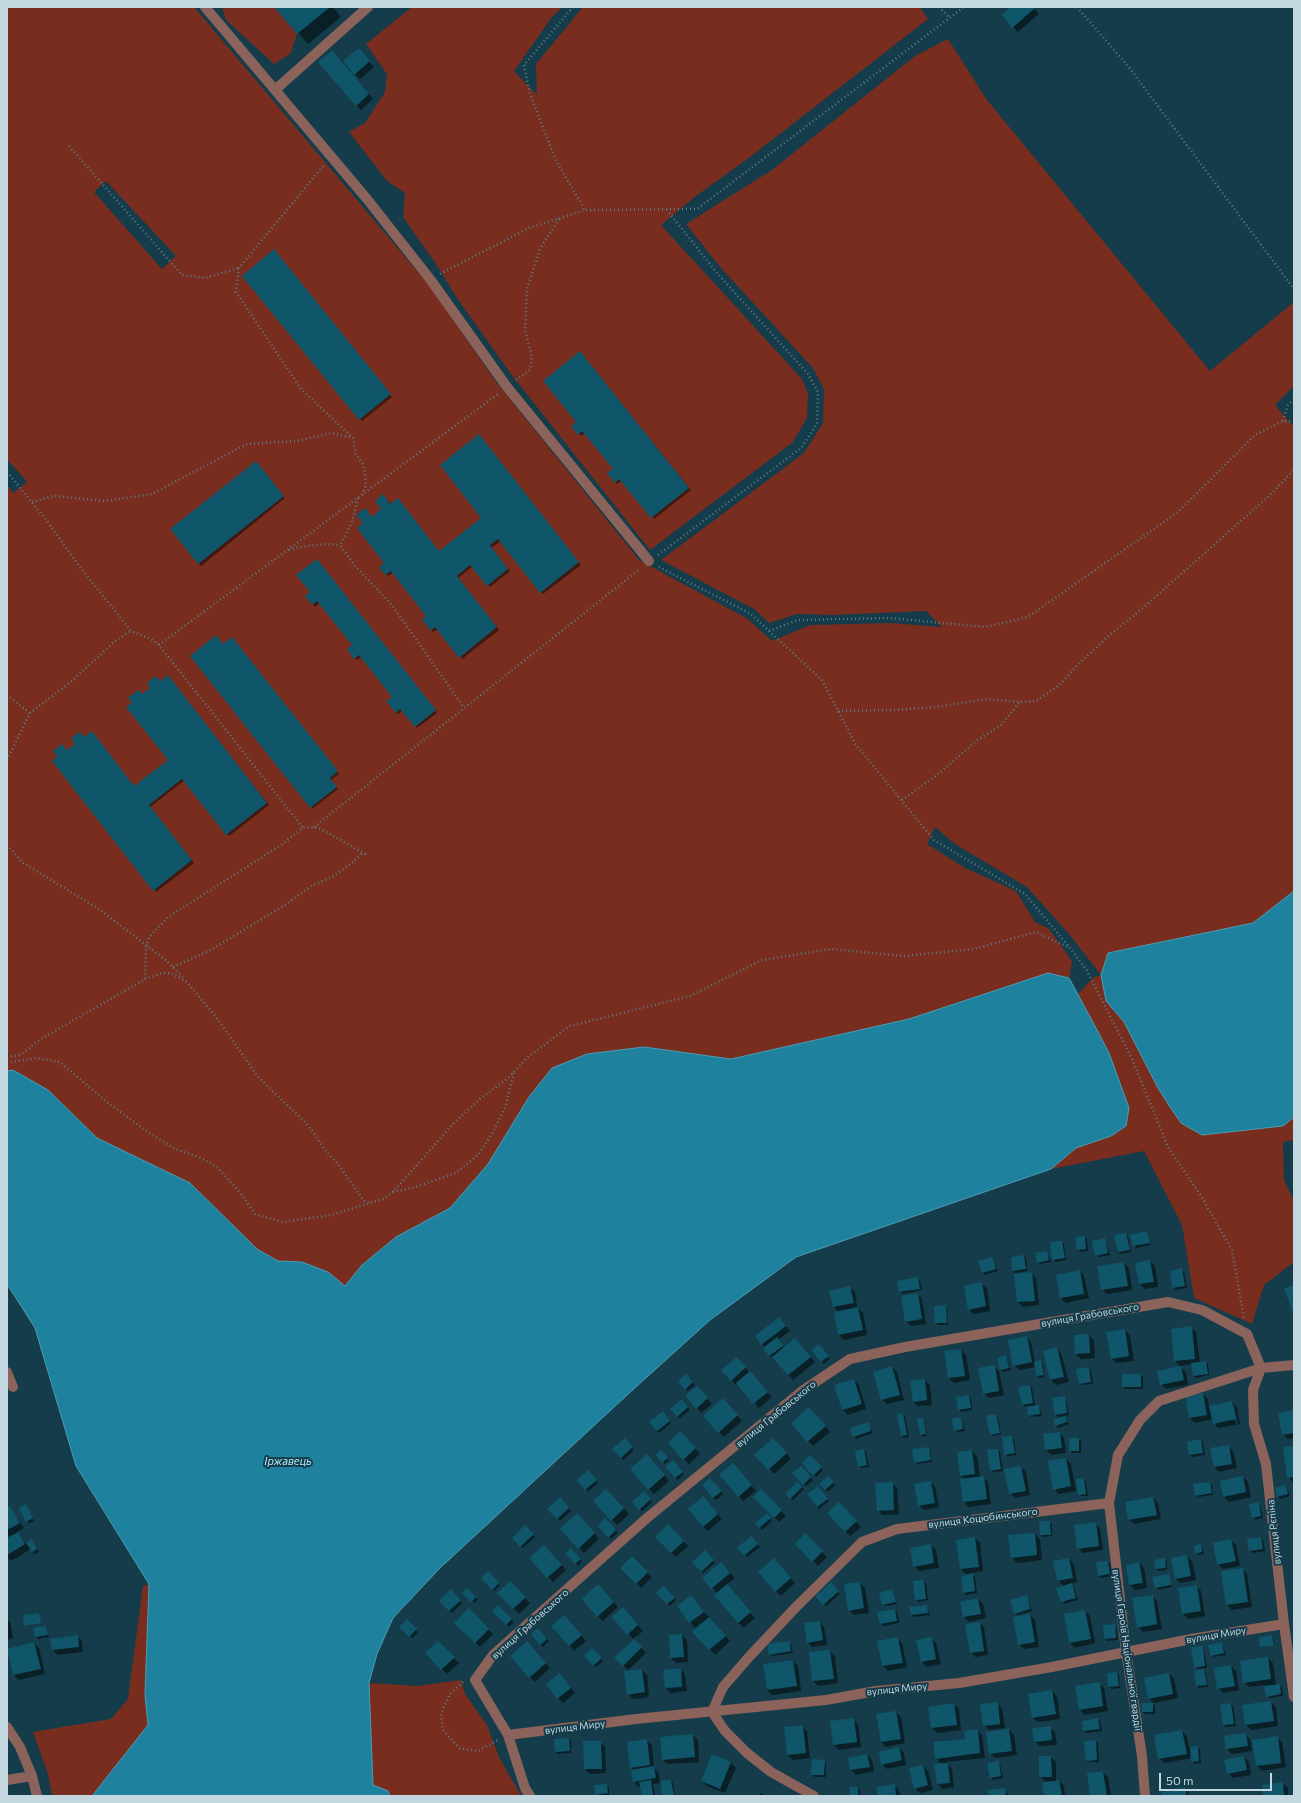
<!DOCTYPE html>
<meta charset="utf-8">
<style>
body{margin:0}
#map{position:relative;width:1301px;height:1803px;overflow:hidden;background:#143c4a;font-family:Commissioner,sans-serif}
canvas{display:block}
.frame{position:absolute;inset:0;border:8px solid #c2d7df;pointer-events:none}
.scale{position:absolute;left:1159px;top:1773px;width:113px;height:18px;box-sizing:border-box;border:2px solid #c2d7df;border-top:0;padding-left:5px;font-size:12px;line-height:14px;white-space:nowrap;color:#c2d7df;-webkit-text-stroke:3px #143c4a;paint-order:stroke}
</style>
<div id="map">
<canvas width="1301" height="1803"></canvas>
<div class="frame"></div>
<div class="scale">50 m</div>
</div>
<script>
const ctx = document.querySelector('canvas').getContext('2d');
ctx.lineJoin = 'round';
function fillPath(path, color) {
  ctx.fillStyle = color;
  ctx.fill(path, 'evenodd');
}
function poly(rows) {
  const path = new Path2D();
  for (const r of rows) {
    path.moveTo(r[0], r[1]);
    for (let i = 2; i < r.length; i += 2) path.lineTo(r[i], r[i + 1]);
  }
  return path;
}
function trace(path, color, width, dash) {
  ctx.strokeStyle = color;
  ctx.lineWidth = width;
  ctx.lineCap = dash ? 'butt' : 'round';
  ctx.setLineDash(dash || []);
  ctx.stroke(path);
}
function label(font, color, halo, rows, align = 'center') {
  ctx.font = font + ' Commissioner,sans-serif';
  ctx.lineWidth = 4;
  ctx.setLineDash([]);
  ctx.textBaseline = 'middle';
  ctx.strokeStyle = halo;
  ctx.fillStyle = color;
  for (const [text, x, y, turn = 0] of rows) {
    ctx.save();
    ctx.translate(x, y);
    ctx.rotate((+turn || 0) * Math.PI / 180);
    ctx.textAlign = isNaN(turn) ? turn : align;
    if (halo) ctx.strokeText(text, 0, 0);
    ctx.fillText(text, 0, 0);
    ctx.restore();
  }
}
const green = poly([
 [7,7,194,7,428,284,496,382,639,560,748,619,772,641,810,625,891,623,942,627,926,611,831,615,797,614,769,623,754,609,661,560,804,453,823,423,824,389,813,368,721,268,686,224,772,170,915,56,948,39,987,100,1210,371,1294,302,1294,386,1275,405,1294,427,1294,891,1253,923,1108,953,1106,1001,1124,1022,1158,1088,1283,1126,1294,1117,1294,1140,1283,1142,1284,1180,1294,1201,1294,1262,1264,1285,1252,1324,1194,1298,1182,1225,1144,1151,1051,1169,1076,1148,1111,1136,1129,1108,1109,1053,1077,995,1094,977,1101,975,1070,935,1027,887,955,844,935,827,927,844,965,868,1016,891,1035,922,1049,929,1072,961,1069,978,1048,973,909,1019,731,1059,644,1047,552,1068,529,1097,488,1164,450,1208,396,1237,362,1265,345,1287,328,1272,302,1262,278,1261,257,1249,190,1183,97,1138,48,1090,14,1070,7,1071,7,485,13,493,27,482,7,459],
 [106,181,176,256,162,269,94,192],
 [222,7,274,7,297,34,291,53,274,64,226,20],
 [412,7,562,7,552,17,514,71,537,95,536,64,583,7,920,7,928,19,750,157,696,196,661,225,802,379,808,393,807,418,793,442,650,550,511,374,459,301,436,264,403,217,405,193,387,181,349,132,365,123,385,92,387,74,366,44],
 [149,1584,145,1695,148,1725,92,1796,52,1796,48,1774,33,1732,111,1719,128,1699,143,1586],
 [461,1680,465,1694,487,1725,499,1757,521,1796,390,1796,388,1791,373,1786,369,1683,417,1686]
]);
const water = poly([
 [1294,891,1294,1117,1283,1126,1202,1135,1181,1123,1170,1107,1158,1088,1124,1022,1106,1001,1101,975,1108,953,1253,923,1294,891],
 [1048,973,1069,978,1096,1028,1109,1053,1129,1108,1126,1126,1111,1136,1076,1148,1051,1169,796,1257,710,1320,626,1396,440,1568,393,1618,377,1654,369,1683,373,1785,388,1791,390,1796,92,1796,148,1725,145,1695,149,1584,76,1466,35,1328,7,1284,7,1071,13,1070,48,1090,97,1138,190,1183,257,1249,278,1261,302,1262,328,1272,345,1286,362,1265,396,1237,450,1208,488,1164,529,1097,552,1068,587,1054,644,1047,731,1059,909,1019,1048,973]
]);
const shadow = poly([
 [276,7,333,7,341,17,308,44],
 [1013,7,1033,7,1039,14,1018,32,1003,16],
 [363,54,374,67,360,79,355,74],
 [337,56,373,99,361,110,356,105],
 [276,253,392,397,362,421,360,419],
 [582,354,691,490,654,519,622,480,617,484,615,482,614,469,585,433,581,436,579,434,577,422],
 [481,437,581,565,543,594,501,541,491,548,510,571,490,587,473,566,458,578,499,630,462,659,438,629,433,632,431,630,428,616,393,573,388,576,380,567,385,563,372,518,383,510,385,498,440,552,483,518],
 [258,464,285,498,201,566,171,529],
 [319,562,437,713,417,728,403,710,398,714,396,712,394,697,362,657,357,660,355,658,353,645,320,603,315,607,306,596,312,592],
 [234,640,339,774,331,780,338,789,312,809],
 [170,679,269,805,229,836,185,780,150,807,194,863,156,892,67,751,135,787,169,760,142,696,160,682],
 [1147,1232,1151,1245,1136,1248,1131,1235],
 [1126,1234,1128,1236,1131,1252,1121,1254,1118,1252],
 [1085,1237,1087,1239,1088,1251,1080,1252,1078,1250],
 [1105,1239,1110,1255,1099,1257,1096,1255],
 [1062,1242,1064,1244,1066,1260,1056,1262,1053,1259],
 [1047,1252,1051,1262,1040,1264,1038,1262],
 [1024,1256,1026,1258,1027,1271,1015,1273,1013,1271],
 [993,1258,998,1271,985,1275,983,1273],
 [1150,1261,1155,1266,1158,1287,1145,1289,1140,1284,1137,1264],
 [1124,1263,1129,1268,1132,1290,1107,1294,1102,1289],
 [1182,1270,1184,1272,1187,1288,1176,1290,1173,1287],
 [1080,1271,1084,1276,1089,1298,1066,1303,1061,1298,1057,1276],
 [1031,1273,1036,1278,1039,1305,1023,1307,1018,1302,1015,1275],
 [918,1279,920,1281,922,1290,902,1294,900,1291],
 [982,1284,987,1288,990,1311,974,1314,969,1309],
 [850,1288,855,1292,857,1307,863,1313,867,1335,844,1340,839,1335,839,1312,834,1307],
 [918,1294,922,1299,926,1324,911,1326,906,1321],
 [945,1306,947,1308,948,1325,938,1325,936,1323,935,1307],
 [779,1318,790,1331,778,1340,784,1348,800,1344,815,1362,793,1380,773,1356,771,1357,769,1355,762,1344],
 [1191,1327,1196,1332,1200,1363,1205,1362,1208,1364,1209,1375,1196,1378,1194,1375,1192,1364,1180,1366,1175,1361],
 [1125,1330,1130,1335,1134,1361,1117,1363,1112,1359],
 [1089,1335,1094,1340,1095,1358,1081,1359,1076,1354,1075,1336],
 [1026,1337,1031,1342,1035,1363,1041,1361,1043,1364,1045,1377,1039,1378,1037,1376,1036,1367,1019,1370,1014,1365],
 [821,1348,830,1359,824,1364,813,1350],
 [1057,1348,1061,1353,1069,1382,1056,1385,1051,1380],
 [961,1350,966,1355,970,1380,954,1383,949,1378,945,1352],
 [1006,1356,1011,1370,1003,1372,1001,1370],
 [741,1363,772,1397,759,1408,738,1383,736,1385,731,1380],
 [994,1366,999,1371,1004,1395,989,1398,984,1393],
 [892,1367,897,1372,904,1400,887,1404,882,1399],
 [1088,1368,1091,1370,1093,1384,1082,1385,1080,1383],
 [1181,1368,1186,1372,1188,1385,1166,1389,1161,1384],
 [1141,1375,1143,1377,1143,1389,1125,1389,1123,1387],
 [688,1377,695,1385,687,1391,685,1389],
 [854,1380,859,1385,866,1409,848,1415,843,1410,836,1386],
 [925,1380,930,1385,932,1405,918,1406,913,1402],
 [1030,1386,1032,1388,1035,1405,1025,1407,1023,1404],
 [702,1392,712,1404,701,1413,697,1408],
 [1203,1394,1208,1399,1209,1407,1232,1402,1237,1407,1240,1424,1218,1428,1214,1423,1213,1419,1195,1423,1190,1418,1186,1397],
 [1232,1406,1234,1406,1238,1424,1236,1424],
 [969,1396,971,1399,972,1410,961,1412,959,1409],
 [1064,1397,1066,1400,1069,1415,1058,1417,1056,1415],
 [684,1403,690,1410,680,1418,677,1416],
 [728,1404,742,1421,724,1437,719,1432],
 [1039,1407,1042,1416,1031,1417,1029,1415],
 [1294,1411,1294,1438,1288,1439,1283,1434],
 [814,1413,830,1432,813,1446,792,1423],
 [665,1414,671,1423,659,1433,657,1431],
 [903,1414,905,1416,909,1437,904,1438,902,1436,898,1415],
 [996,1415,998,1418,1001,1434,993,1436,991,1434],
 [1065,1417,1069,1424,1058,1428,1056,1426],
 [961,1418,965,1431,957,1432,955,1430],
 [922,1419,924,1421,927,1436,923,1437,921,1435],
 [868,1423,873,1433,856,1439,854,1436],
 [1059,1433,1064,1438,1066,1453,1051,1455,1046,1450,1044,1435],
 [685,1437,700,1454,689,1464,684,1459],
 [1012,1437,1014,1439,1016,1455,1007,1456,1005,1454],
 [625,1439,634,1450,623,1460,614,1449],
 [1078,1439,1081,1441,1081,1453,1072,1453,1070,1450],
 [1201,1440,1203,1442,1205,1455,1192,1457,1190,1455],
 [778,1444,791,1459,774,1474,756,1455],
 [1228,1446,1233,1451,1237,1468,1219,1472,1214,1467],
 [1294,1447,1294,1482,1293,1482,1288,1477],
 [928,1448,930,1450,932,1462,917,1464,915,1462],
 [864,1450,866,1452,869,1467,861,1468,859,1466],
 [998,1450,1000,1452,1003,1471,993,1472,991,1470],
 [972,1451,977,1456,980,1477,983,1477,988,1482,991,1504,968,1507,964,1502,965,1479,961,1476],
 [661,1452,669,1460,665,1464,657,1455],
 [810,1457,823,1470,816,1477,803,1463],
 [1066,1459,1071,1464,1076,1491,1059,1494,1054,1489],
 [652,1460,669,1481,654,1494,631,1469],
 [673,1462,684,1474,678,1480,667,1468],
 [801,1467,813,1480,806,1486,794,1473],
 [1021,1467,1026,1472,1030,1495,1015,1498,1010,1493],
 [738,1469,756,1491,743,1501,739,1496],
 [590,1473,598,1483,588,1492,586,1489],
 [828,1477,835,1485,828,1492,821,1484],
 [1243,1477,1248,1482,1251,1497,1229,1502,1224,1497,1221,1482],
 [710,1479,723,1494,716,1500,703,1485],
 [1084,1479,1086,1481,1088,1496,1081,1496,1079,1494],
 [931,1482,935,1487,939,1507,924,1510,919,1505],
 [797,1483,804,1489,793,1500,786,1494],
 [892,1483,897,1488,899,1514,882,1515,878,1510],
 [1209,1483,1212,1485,1213,1495,1198,1497,1196,1495],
 [1286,1486,1290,1496,1280,1499,1278,1497],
 [820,1489,829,1501,819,1509,817,1507],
 [761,1490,786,1516,779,1522,754,1497],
 [644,1493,652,1502,642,1511,634,1502],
 [611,1495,629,1514,617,1525,594,1501],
 [1153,1498,1158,1503,1161,1519,1134,1524,1129,1519],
 [560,1499,571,1511,560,1521,549,1509],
 [708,1503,722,1519,708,1531,703,1527],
 [1258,1503,1260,1505,1263,1518,1255,1520,1253,1517],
 [26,1505,34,1521,29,1523,27,1521],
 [10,1507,24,1528,17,1532,26,1544,32,1541,39,1552,34,1554,31,1549,11,1561,7,1557,7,1540,15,1535,14,1534,7,1537,7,1509],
 [844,1508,861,1527,850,1536,828,1513],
 [767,1514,772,1521,762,1530,756,1523],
 [581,1519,599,1539,584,1553,579,1548],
 [605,1520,618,1533,611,1539,599,1526],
 [1049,1522,1052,1524,1052,1536,1043,1537,1041,1535],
 [1095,1523,1100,1528,1103,1550,1083,1553,1078,1548],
 [668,1526,688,1546,676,1557,656,1537],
 [525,1527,535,1537,523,1548,513,1538],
 [1035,1534,1040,1539,1042,1560,1017,1563,1012,1558],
 [805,1535,827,1557,818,1566,796,1544],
 [751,1537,760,1547,747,1557,739,1548],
 [975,1538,980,1543,983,1571,966,1574,961,1569],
 [1261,1538,1263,1540,1265,1551,1252,1553,1250,1550],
 [1231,1540,1236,1545,1240,1566,1223,1569,1218,1564],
 [931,1545,936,1550,939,1568,919,1571,914,1566],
 [1201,1545,1204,1554,1198,1555,1196,1553],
 [571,1549,582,1561,578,1566,567,1553],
 [549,1551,566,1570,553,1582,530,1558],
 [705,1551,715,1563,703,1573,693,1562],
 [1187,1556,1192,1561,1196,1580,1180,1583,1176,1579],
 [632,1558,652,1577,641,1588,622,1568],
 [1069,1559,1074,1564,1077,1582,1071,1584,1074,1587,1078,1600,1064,1604,1058,1588,1064,1587,1058,1580],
 [1164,1559,1167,1562,1167,1570,1158,1571,1156,1569],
 [1108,1562,1110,1564,1112,1576,1101,1578,1098,1576],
 [1139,1563,1144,1568,1147,1588,1135,1590,1130,1585,1127,1566],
 [779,1565,795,1583,781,1596,776,1591],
 [726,1568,735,1578,726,1585,755,1618,743,1628,715,1595,717,1593,704,1578],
 [1242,1569,1247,1574,1252,1607,1232,1610,1227,1605,1222,1572],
 [488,1573,500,1586,494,1591,482,1578],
 [973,1575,975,1577,977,1593,966,1595,964,1592],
 [1168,1575,1172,1587,1158,1590,1154,1578],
 [924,1581,926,1583,928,1600,919,1602,916,1599],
 [510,1582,530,1603,519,1614,499,1593],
 [860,1583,865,1588,869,1613,854,1615,849,1610],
 [831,1584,840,1594,826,1606,816,1596],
 [1196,1586,1201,1591,1205,1616,1188,1619,1183,1614],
 [664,1587,676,1600,670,1606,658,1593],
 [467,1589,478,1600,474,1603,464,1593],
 [603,1590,618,1607,603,1621,598,1616],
 [892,1590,897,1604,885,1606,883,1604],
 [451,1591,462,1603,452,1613,440,1601],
 [1026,1596,1032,1611,1017,1615,1014,1613],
 [1152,1596,1157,1601,1162,1629,1143,1632,1138,1627],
 [691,1597,730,1641,715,1655,694,1632,703,1623,702,1622,695,1628,678,1606],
 [978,1599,983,1604,986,1618,969,1622,964,1617,961,1602],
 [498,1606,514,1622,509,1627,493,1611],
 [926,1606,930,1615,914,1617,911,1615,910,1608],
 [469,1610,493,1634,480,1647,456,1623],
 [895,1610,897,1612,899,1623,883,1626,881,1624],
 [1085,1611,1090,1616,1095,1643,1075,1648,1070,1643],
 [628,1614,643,1631,633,1639,613,1617],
 [1030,1615,1035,1620,1039,1647,1024,1649,1019,1644],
 [7,1619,10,1622,13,1638,7,1640],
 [407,1621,418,1632,412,1638,400,1627],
 [569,1621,586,1641,574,1651,553,1626],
 [820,1622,824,1627,827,1645,812,1647,808,1642],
 [979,1623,984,1627,988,1655,975,1657,971,1652],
 [1114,1625,1116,1627,1118,1640,1107,1641,1105,1639],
 [46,1627,49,1637,38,1639,36,1636],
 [540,1631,549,1641,543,1647,532,1634],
 [682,1635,687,1640,688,1662,676,1663,671,1658],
 [77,1636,82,1641,83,1652,58,1655,53,1650,52,1639],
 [1272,1636,1275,1644,1261,1647,1260,1638],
 [897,1638,902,1643,907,1667,888,1671,883,1666,878,1642],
 [931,1638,936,1643,941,1664,926,1667,922,1662],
 [634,1640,646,1653,628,1670,616,1658],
 [438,1642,459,1663,447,1674,427,1653],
 [789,1642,791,1644,793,1653,772,1656,769,1654],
 [1222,1643,1226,1655,1214,1657,1212,1655],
 [34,1644,39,1648,45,1674,19,1680,14,1675,8,1650],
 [532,1647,550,1668,535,1682,530,1677],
 [1202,1647,1204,1649,1207,1668,1197,1669,1195,1667],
 [592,1649,603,1661,596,1667,585,1656],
 [830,1651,835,1656,838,1683,818,1686,813,1681,810,1653],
 [1268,1658,1273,1663,1276,1685,1279,1685,1282,1687,1283,1696,1269,1698,1267,1696,1265,1685,1249,1687,1244,1682],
 [793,1661,798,1666,801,1691,772,1695,767,1690],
 [1231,1666,1236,1671,1239,1690,1223,1693,1218,1688],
 [680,1669,685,1674,687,1691,671,1693,666,1688],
 [642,1670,647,1675,649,1697,633,1699,628,1694],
 [1204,1670,1206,1673,1208,1687,1199,1688,1197,1686,1195,1672],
 [1117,1673,1119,1675,1120,1688,1111,1689,1109,1686],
 [560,1674,575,1693,563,1703,558,1698],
 [1169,1674,1174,1679,1178,1698,1154,1703,1149,1698],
 [1099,1683,1104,1688,1108,1711,1085,1715,1080,1710],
 [1052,1691,1057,1696,1060,1719,1038,1722,1033,1718],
 [1271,1702,1276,1707,1278,1726,1251,1730,1246,1725],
 [997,1703,1002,1708,1005,1728,989,1730,984,1725],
 [1153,1704,1155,1706,1155,1714,1145,1714,1143,1712],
 [1231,1704,1233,1706,1236,1726,1226,1727,1224,1725],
 [954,1705,959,1709,961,1730,937,1733,932,1728,929,1708],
 [896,1712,901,1717,905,1743,886,1747,881,1742],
 [853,1719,858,1724,861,1747,839,1750,834,1745],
 [1098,1719,1100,1721,1102,1731,1086,1733,1084,1731,1083,1721],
 [802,1726,807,1731,810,1758,793,1760,788,1755],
 [1050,1727,1055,1732,1057,1745,1040,1746,1035,1742],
 [977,1730,982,1735,985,1758,946,1762,952,1769,954,1787,943,1789,938,1784,942,1765,936,1758,966,1739],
 [1009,1730,1014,1735,1017,1755,995,1758,990,1753],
 [1182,1731,1187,1736,1189,1748,1197,1747,1200,1749,1201,1763,1194,1764,1192,1758,1164,1763,1159,1758],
 [1245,1734,1250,1739,1252,1751,1232,1754,1227,1749],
 [693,1735,698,1740,699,1762,667,1764,662,1759],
 [1277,1737,1282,1742,1286,1767,1262,1771,1257,1766],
 [569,1739,571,1742,571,1753,558,1754,556,1752],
 [647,1741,652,1745,654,1768,658,1772,660,1782,671,1781,673,1783,675,1796,663,1796,661,1783,653,1784,655,1796,643,1796,641,1786,639,1787,634,1782,634,1770,631,1767],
 [1095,1741,1098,1743,1099,1762,1089,1762,1086,1760],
 [600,1742,605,1747,606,1773,590,1774,585,1769],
 [899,1748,904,1753,906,1765,887,1769,882,1764],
 [713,1755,731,1763,736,1768,725,1793,707,1786,702,1781],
 [867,1755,872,1760,874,1771,856,1775,851,1770,849,1758],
 [1051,1757,1056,1762,1056,1782,1059,1781,1064,1786,1065,1796,1045,1796,1051,1781,1045,1781,1040,1776],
 [1244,1757,1249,1762,1251,1775,1233,1778,1228,1773],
 [824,1761,826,1763,826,1777,815,1777,812,1775],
 [998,1762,1000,1764,1003,1778,993,1780,991,1778],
 [923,1766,928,1771,933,1790,920,1793,915,1788],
 [1103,1772,1108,1777,1111,1796,1091,1796],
 [1283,1783,1288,1788,1288,1796,1264,1796],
 [607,1785,609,1787,609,1795,598,1796,596,1794],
 [894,1785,899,1790,900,1796,879,1796],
 [858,1788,860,1790,860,1796,851,1796],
 [1185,1788,1190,1796,1163,1796],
 [1004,1789,1009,1796,990,1796],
 [760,1793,766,1796,759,1796]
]);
const building = poly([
 [274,7,330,7,297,34],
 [1011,7,1034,7,1035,8,1012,28,1002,15],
 [359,48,370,61,354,75,343,61],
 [332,50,369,94,356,106,318,62],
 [274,249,391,394,359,420,242,276],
 [580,351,689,488,651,518,619,479,615,483,607,473,613,469,582,431,578,435,571,426,576,422,543,381],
 [479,434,579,562,540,593,498,539,490,545,508,569,487,586,470,565,457,576,497,627,459,658,435,627,431,631,422,619,426,616,391,571,385,575,379,567,384,563,357,528,363,523,356,515,365,508,372,517,381,509,375,501,383,494,390,504,398,498,439,551,481,518,440,465],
 [256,461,284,496,198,564,170,529],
 [317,559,436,710,415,727,400,709,396,713,386,701,392,697,359,655,354,659,347,649,352,645,317,601,312,605,305,596,310,592,296,575],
 [216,635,223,644,232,637,338,771,330,778,337,787,310,808,190,656],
 [168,675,267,803,226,835,182,779,149,805,192,860,153,891,52,761,57,757,53,751,62,744,67,750,75,744,71,738,80,732,84,737,92,731,134,786,168,760,126,707,132,702,128,698,138,690,142,694,150,688,147,683,156,676,160,681],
 [1147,1231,1150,1243,1133,1246,1130,1235],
 [1126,1233,1130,1250,1118,1252,1114,1235],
 [1085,1236,1086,1249,1077,1250,1075,1237],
 [1105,1238,1108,1253,1095,1256,1092,1241],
 [1062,1241,1065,1258,1052,1260,1050,1242],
 [1047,1251,1049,1260,1037,1263,1035,1253],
 [1024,1255,1026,1269,1012,1271,1011,1257],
 [993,1257,996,1269,982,1273,978,1261],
 [1150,1260,1154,1282,1139,1284,1135,1263],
 [1124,1262,1128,1286,1101,1290,1097,1266],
 [1182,1268,1185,1286,1172,1288,1170,1271],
 [1080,1270,1084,1294,1060,1298,1056,1275],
 [1032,1272,1035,1301,1017,1302,1014,1274],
 [918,1277,920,1289,899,1292,897,1281],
 [982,1282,986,1306,968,1310,964,1286],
 [1294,1285,1294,1315,1284,1289],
 [850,1286,854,1303,833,1307,829,1291],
 [918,1293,922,1319,905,1322,901,1296],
 [946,1305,947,1323,935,1323,934,1306],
 [858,1307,863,1330,838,1335,834,1312],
 [779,1317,786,1326,761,1345,755,1336],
 [1192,1326,1195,1359,1174,1361,1171,1329],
 [1125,1329,1129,1356,1111,1359,1106,1332],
 [1089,1334,1090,1353,1075,1354,1074,1335],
 [1027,1336,1032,1362,1013,1366,1008,1340],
 [777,1337,783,1346,769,1356,763,1348],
 [795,1338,811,1357,788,1375,772,1357],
 [819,1344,829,1356,821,1362,811,1350],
 [1057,1347,1064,1377,1050,1380,1043,1351],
 [961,1349,965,1376,948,1378,944,1351],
 [1006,1355,1009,1368,1000,1370,997,1358],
 [737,1357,746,1367,731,1381,721,1370],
 [1041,1360,1044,1375,1036,1376,1034,1362],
 [1206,1361,1208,1374,1193,1376,1191,1363],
 [995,1365,999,1391,983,1394,978,1368],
 [892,1366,900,1395,881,1400,873,1372],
 [1181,1366,1184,1380,1160,1385,1157,1371],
 [1089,1367,1091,1382,1079,1384,1076,1369],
 [750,1371,768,1392,753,1404,736,1383],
 [686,1374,693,1382,685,1390,678,1381],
 [1122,1374,1141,1374,1141,1387,1122,1387],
 [854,1379,862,1404,842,1410,834,1385],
 [925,1379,927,1400,913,1402,910,1381],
 [1030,1385,1033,1403,1022,1405,1018,1387],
 [697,1386,708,1398,696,1409,685,1396],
 [1203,1393,1207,1415,1189,1418,1185,1396],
 [969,1395,971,1408,958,1410,956,1397],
 [1065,1396,1067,1413,1055,1415,1052,1398],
 [723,1398,738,1415,718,1433,703,1416],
 [682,1399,688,1407,677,1417,670,1409],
 [1232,1401,1236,1419,1213,1424,1209,1406],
 [1039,1405,1040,1414,1028,1416,1027,1407],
 [809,1407,826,1426,807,1442,791,1423],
 [1294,1410,1294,1433,1282,1435,1278,1413],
 [663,1411,670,1421,657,1431,649,1422],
 [903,1413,907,1435,901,1436,897,1414],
 [996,1414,1000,1433,990,1435,986,1416],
 [1065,1416,1067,1422,1055,1426,1053,1420],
 [961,1417,963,1429,954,1431,952,1419],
 [923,1418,926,1434,920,1435,917,1419],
 [869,1422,871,1431,853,1437,850,1428],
 [680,1431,696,1448,683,1460,668,1443],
 [1060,1432,1062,1448,1045,1450,1043,1434],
 [1012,1436,1015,1453,1004,1455,1002,1437],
 [625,1438,633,1447,621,1458,612,1449],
 [773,1438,787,1453,768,1470,754,1455],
 [1069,1438,1079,1438,1079,1451,1069,1451],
 [1201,1439,1203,1453,1189,1455,1187,1442],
 [1229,1445,1232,1464,1214,1467,1210,1448],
 [1294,1446,1294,1477,1287,1478,1283,1447],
 [929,1447,931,1460,914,1463,912,1449],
 [864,1449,867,1465,858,1467,855,1451],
 [998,1449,1001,1469,990,1471,987,1450],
 [661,1450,668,1458,662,1463,656,1455],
 [972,1450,975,1474,960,1476,957,1452],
 [647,1454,665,1475,648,1490,630,1469],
 [810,1455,822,1467,813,1476,802,1463],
 [1066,1458,1071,1486,1053,1490,1048,1461],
 [673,1460,683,1472,675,1478,665,1467],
 [733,1463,752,1485,738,1497,719,1474],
 [801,1466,811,1477,803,1485,792,1473],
 [1021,1466,1026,1491,1009,1494,1004,1469],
 [588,1470,597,1480,585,1490,576,1480],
 [828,1476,834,1482,825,1490,819,1484],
 [984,1476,987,1499,963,1502,960,1479],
 [1243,1476,1246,1492,1223,1497,1220,1481],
 [710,1478,722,1491,713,1498,702,1485],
 [1084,1478,1086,1494,1078,1495,1076,1479],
 [931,1481,935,1503,918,1506,914,1484],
 [797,1482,802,1487,790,1499,785,1494],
 [893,1482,894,1510,877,1511,875,1483],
 [1210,1482,1212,1493,1195,1496,1193,1484],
 [1286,1485,1288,1494,1277,1497,1275,1488],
 [818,1486,828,1499,817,1507,807,1494],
 [606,1489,624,1508,611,1521,593,1501],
 [761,1489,782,1510,774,1518,753,1497],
 [644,1491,651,1499,639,1510,632,1502],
 [703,1496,718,1514,703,1527,688,1509],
 [560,1497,569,1508,557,1519,547,1509],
 [1153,1497,1157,1515,1128,1520,1125,1502],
 [839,1502,857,1521,845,1532,827,1513],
 [1259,1502,1261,1516,1252,1518,1249,1504],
 [26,1504,33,1518,26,1522,19,1508],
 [10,1506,20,1523,7,1530,7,1507],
 [577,1513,595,1533,578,1549,560,1529],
 [767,1513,771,1518,759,1528,755,1523],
 [605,1518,616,1530,608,1538,598,1526],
 [1039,1521,1050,1521,1051,1535,1040,1535],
 [1096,1522,1099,1546,1077,1549,1074,1525],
 [668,1524,684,1541,671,1553,655,1537],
 [525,1525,534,1534,520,1547,512,1538],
 [18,1532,25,1544,7,1555,7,1539],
 [805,1533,823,1551,812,1562,795,1544],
 [1035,1533,1037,1555,1011,1558,1008,1535],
 [751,1536,758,1544,744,1556,737,1548],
 [975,1537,979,1567,960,1569,956,1540],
 [1261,1537,1263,1549,1249,1551,1247,1539],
 [32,1539,37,1549,32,1552,26,1543],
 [1231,1539,1236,1561,1217,1565,1213,1543],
 [931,1544,934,1563,913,1567,910,1548],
 [1201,1544,1202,1552,1195,1554,1194,1546],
 [544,1545,562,1565,547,1578,529,1558],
 [571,1548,581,1559,575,1564,565,1553],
 [705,1550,714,1560,701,1572,692,1562],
 [1187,1555,1191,1576,1175,1579,1171,1558],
 [632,1556,648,1572,636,1584,620,1568],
 [774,1558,791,1578,775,1592,758,1572],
 [1069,1558,1073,1578,1057,1581,1053,1561],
 [1165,1558,1166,1568,1155,1569,1154,1560],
 [1108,1561,1110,1574,1098,1576,1096,1562],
 [721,1562,730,1573,711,1589,702,1578],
 [1139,1562,1143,1583,1129,1585,1126,1565],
 [1243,1568,1248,1602,1226,1605,1221,1571],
 [488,1571,499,1583,492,1590,481,1578],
 [973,1574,975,1591,963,1593,961,1576],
 [1169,1574,1171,1585,1155,1588,1152,1577],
 [924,1580,926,1599,915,1600,913,1581],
 [510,1581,526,1597,513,1609,497,1593],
 [831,1582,839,1591,823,1605,815,1596],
 [860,1582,864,1608,848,1611,844,1584],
 [1072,1583,1076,1598,1061,1602,1056,1588],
 [598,1584,614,1602,597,1617,582,1599],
 [727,1584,751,1612,738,1623,714,1595],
 [1197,1585,1201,1611,1182,1614,1178,1588],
 [664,1586,675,1598,667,1604,656,1593],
 [467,1588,476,1597,471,1602,462,1593],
 [451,1589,461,1600,449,1611,439,1601],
 [892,1589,896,1602,882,1605,879,1593],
 [691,1595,704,1612,689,1623,677,1606],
 [1027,1595,1030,1609,1014,1614,1010,1600],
 [1153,1595,1157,1624,1137,1628,1132,1598],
 [978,1598,981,1614,963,1617,960,1602],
 [498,1605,512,1619,506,1625,492,1611],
 [927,1605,928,1613,911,1615,909,1607],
 [623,1607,638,1625,627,1635,612,1617],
 [469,1608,489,1629,475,1643,454,1623],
 [895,1609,897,1621,880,1624,877,1612],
 [1085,1610,1091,1639,1069,1643,1064,1614],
 [39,1613,41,1623,24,1626,23,1615],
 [1030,1614,1035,1642,1018,1645,1013,1617],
 [564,1615,582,1635,569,1646,551,1626],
 [709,1617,726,1636,709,1650,692,1632],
 [407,1619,417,1629,409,1637,399,1627],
 [820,1621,823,1640,807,1643,804,1623],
 [980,1622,984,1651,970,1653,965,1624],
 [1115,1624,1116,1638,1104,1639,1103,1625],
 [46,1626,48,1635,35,1637,33,1628],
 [538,1628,547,1639,540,1645,531,1634],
 [682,1634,684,1657,670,1658,669,1635],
 [78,1635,79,1647,52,1650,50,1639],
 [1272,1635,1274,1645,1260,1647,1259,1637],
 [898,1637,903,1663,882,1666,877,1641],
 [932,1637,936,1659,921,1662,916,1640],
 [634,1639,642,1647,623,1666,614,1658],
 [438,1641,455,1657,441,1670,425,1653],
 [527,1641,546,1663,529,1678,510,1656],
 [790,1641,791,1651,769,1655,767,1644],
 [34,1642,41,1669,13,1675,7,1649],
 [1222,1642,1224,1653,1211,1656,1208,1645],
 [1203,1646,1205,1666,1194,1668,1191,1647],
 [592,1648,602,1658,593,1666,584,1656],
 [830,1650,834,1679,812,1681,809,1652],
 [1268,1657,1271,1679,1243,1683,1240,1661],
 [793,1660,797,1686,767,1690,763,1664],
 [1231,1665,1235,1686,1217,1689,1214,1668],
 [681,1668,682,1687,665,1688,663,1670],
 [642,1669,645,1692,627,1695,624,1671],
 [1204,1669,1207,1685,1196,1686,1194,1671],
 [1117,1672,1119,1686,1108,1687,1107,1673],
 [560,1673,571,1688,557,1699,546,1684],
 [1169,1673,1173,1694,1148,1699,1144,1678],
 [1100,1682,1103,1706,1079,1710,1075,1686],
 [1280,1684,1281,1694,1266,1697,1264,1686],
 [1052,1690,1056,1714,1032,1718,1028,1694],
 [1271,1701,1274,1721,1245,1725,1242,1705],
 [998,1702,1000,1724,983,1726,980,1704],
 [954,1703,957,1725,931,1728,928,1707],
 [1141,1703,1153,1703,1153,1712,1142,1712],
 [1231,1703,1234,1724,1223,1725,1220,1705],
 [896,1711,901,1739,881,1742,876,1714],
 [854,1718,857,1742,833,1745,830,1721],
 [1098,1718,1100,1729,1083,1731,1082,1721],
 [803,1725,806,1753,787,1755,784,1727],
 [1051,1726,1052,1740,1034,1742,1032,1728],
 [978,1729,980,1753,935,1759,933,1742,965,1739,964,1731],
 [1009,1729,1012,1751,989,1754,986,1732],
 [1182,1730,1187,1754,1158,1759,1154,1735],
 [1246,1733,1248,1746,1226,1749,1224,1736],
 [693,1734,695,1757,662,1760,660,1737],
 [1278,1736,1281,1763,1256,1766,1252,1740],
 [569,1738,570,1751,555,1752,554,1739],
 [647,1739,650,1765,630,1768,627,1742],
 [1096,1740,1097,1760,1086,1761,1084,1741],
 [583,1741,601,1741,602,1769,584,1769],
 [1198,1746,1199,1761,1191,1762,1190,1747],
 [899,1747,902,1760,881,1765,879,1752],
 [712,1754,731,1762,720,1789,701,1781],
 [867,1754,870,1767,850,1770,848,1758],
 [1039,1756,1051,1756,1052,1777,1039,1777],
 [1244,1756,1247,1770,1227,1774,1224,1760],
 [812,1759,825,1760,824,1775,811,1775],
 [999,1761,1001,1776,990,1778,987,1763],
 [948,1763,950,1783,937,1784,934,1764],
 [923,1765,928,1785,914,1789,909,1768],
 [654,1766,656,1778,633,1782,631,1770],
 [1103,1771,1107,1796,1090,1796,1087,1773],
 [651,1780,653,1796,642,1796,639,1782],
 [671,1780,674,1795,662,1796,660,1781],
 [1059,1780,1062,1796,1044,1796,1042,1783],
 [1283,1782,1284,1796,1263,1796,1262,1785],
 [607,1784,608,1793,595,1795,594,1785],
 [895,1784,896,1796,878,1796,876,1787],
 [850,1787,858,1787,858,1796,850,1796],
 [1185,1787,1187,1796,1162,1796,1161,1792],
 [1005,1788,1006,1796,989,1796,988,1790]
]);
const path = poly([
 [573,7,524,65,530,94,556,161,585,210],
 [939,7,950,18],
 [1077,7,1128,66,1294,289],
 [69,146,182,275,205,278,239,268],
 [323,166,239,268,236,292,301,389,353,438,356,454,364,466,366,485,362,495],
 [440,274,529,228,585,210,697,209,964,7],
 [516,380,530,370,532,358,525,330,527,289,540,249,559,219],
 [1283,421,1288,405,1294,399],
 [7,472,47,521,80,567,131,631,151,639,159,645,303,828],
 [358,498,352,522,340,545,355,566,392,605,464,708],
 [32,502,54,496,105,501,152,494,247,444,297,441,332,433,352,438],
 [289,550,301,547,326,544,340,545],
 [658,555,801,448,817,424,818,392,808,374,717,273,667,210],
 [659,567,751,614,769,631,822,680,856,745,934,840,1025,894,1070,948,1086,969,1133,1061,1168,1147,1201,1196,1232,1250,1244,1318],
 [769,631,798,620,890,618,986,627,1028,617,1178,512,1255,435,1283,421,1294,422],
 [159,645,498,394],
 [7,695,30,713],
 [838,711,894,710,936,707,987,699,1019,702,1036,701,1060,685,1077,665,1112,633,1144,607,1268,497,1294,470],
 [7,760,30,713,72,681,115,641,131,631],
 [902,800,941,772,976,741,1001,725,1019,703],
 [314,827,640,569],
 [7,845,23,863,99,909,163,958,184,978],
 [173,967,209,951,285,905,311,886,334,876,353,862,363,852],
 [145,979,162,973,171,973,187,982,219,1021,258,1077,308,1125,325,1150,338,1164,364,1201,369,1203],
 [7,1057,20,1055,41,1039,145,979,146,946,149,937,168,917,281,845,303,828,314,827,321,829,365,854,363,852],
 [7,1063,36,1058,60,1062,107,1102,145,1130,175,1149,201,1158,218,1168,242,1195,255,1214,282,1222,331,1215,383,1199,393,1192,454,1123,480,1099,508,1078,528,1057,570,1026,690,996,762,960,831,949,904,956,974,949,1036,932,1070,948],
 [393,1192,415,1187,456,1173,479,1154,493,1132,505,1108,514,1072],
 [463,1682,450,1694,441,1714,443,1730,459,1748,478,1751,498,1740]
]);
const minor = poly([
 [205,7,367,199,430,279,507,387,649,561],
 [275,90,368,7],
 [1261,1368,1253,1390,1254,1424,1266,1464,1284,1624,1294,1697],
 [7,1372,13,1387],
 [1109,1503,1126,1651,1142,1756,1145,1796],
 [7,1727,20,1747,32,1776,37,1796],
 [508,1735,636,1719,826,1700,876,1691,959,1683,1052,1667,1191,1639,1284,1624],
 [7,1780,32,1776],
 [530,1796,525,1788,508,1735,475,1680,493,1655,647,1518,802,1391,850,1359,905,1347,1168,1302,1202,1310,1247,1334,1261,1368],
 [814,1796,771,1772,747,1753,725,1731,712,1712,723,1687,749,1657,797,1606,862,1542,897,1529,1109,1503,1118,1455,1140,1420,1159,1401,1261,1368,1294,1365]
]);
const streetNames = [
 ["вулиця Грабовського",1090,1315,-10],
 ["вулиця Грабовського",776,1414,-39],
 ["вулиця Коцюбинського",983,1518,-7],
 ["вулиця Рєпіна",1274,1532,-96],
 ["вулиця Грабовського",530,1624,-42],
 ["вулиця Миру",1216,1635,-10],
 ["вулиця Героїв Національної гвардії",1127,1650,82],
 ["вулиця Миру",897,1689,-6],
 ["вулиця Миру",575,1727,-7]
];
const waterNames = [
 ["Іржавець",288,1461]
];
fillPath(green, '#792d1e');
fillPath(water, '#1e829f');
trace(water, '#4f9cb2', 1);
fillPath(shadow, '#0007');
fillPath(building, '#10566b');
trace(path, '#5b7c87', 2.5, [1, 3]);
trace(minor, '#8b635a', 10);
label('10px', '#c2d7df', '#143c4a', streetNames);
label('italic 11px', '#b4e9fd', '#143c4a', waterNames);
</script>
